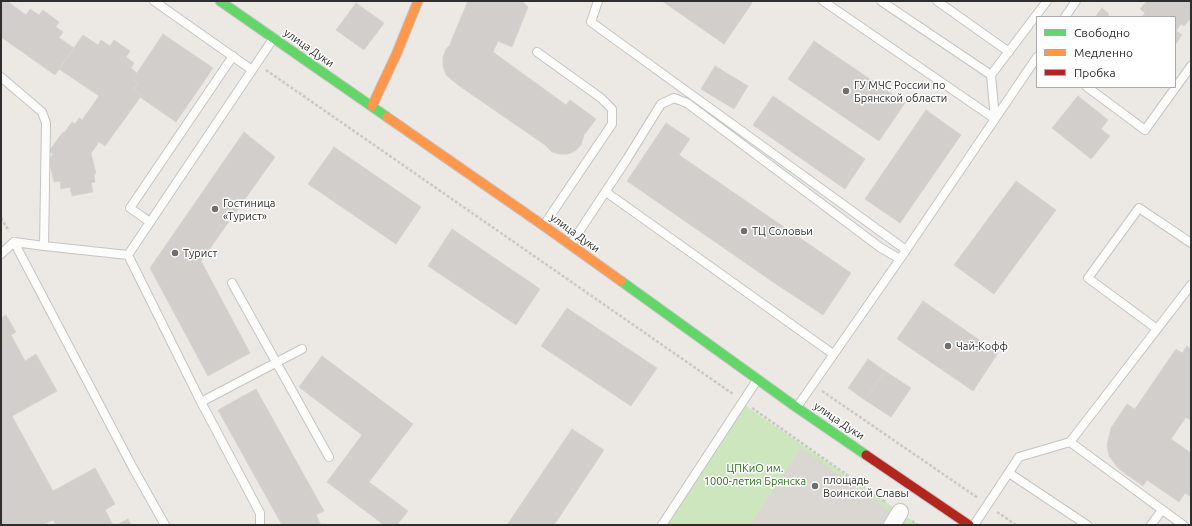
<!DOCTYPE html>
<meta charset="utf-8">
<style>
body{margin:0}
#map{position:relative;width:1192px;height:526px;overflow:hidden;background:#ece8e4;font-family:Ubuntu,sans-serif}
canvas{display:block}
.frame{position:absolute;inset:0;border:2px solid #2e2e2e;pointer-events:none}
.legend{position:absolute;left:1036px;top:16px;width:140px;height:72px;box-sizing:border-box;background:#fff;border:1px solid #ababab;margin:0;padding:5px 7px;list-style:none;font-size:12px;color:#2e2e2e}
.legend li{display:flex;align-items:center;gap:8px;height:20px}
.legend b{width:20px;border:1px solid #ababab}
</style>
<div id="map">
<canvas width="1192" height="526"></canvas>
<div class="frame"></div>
<ul class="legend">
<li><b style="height:5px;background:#63d668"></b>Свободно</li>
<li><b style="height:5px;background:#ff974d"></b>Медленно</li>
<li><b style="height:5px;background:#b3261e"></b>Пробка</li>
</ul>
</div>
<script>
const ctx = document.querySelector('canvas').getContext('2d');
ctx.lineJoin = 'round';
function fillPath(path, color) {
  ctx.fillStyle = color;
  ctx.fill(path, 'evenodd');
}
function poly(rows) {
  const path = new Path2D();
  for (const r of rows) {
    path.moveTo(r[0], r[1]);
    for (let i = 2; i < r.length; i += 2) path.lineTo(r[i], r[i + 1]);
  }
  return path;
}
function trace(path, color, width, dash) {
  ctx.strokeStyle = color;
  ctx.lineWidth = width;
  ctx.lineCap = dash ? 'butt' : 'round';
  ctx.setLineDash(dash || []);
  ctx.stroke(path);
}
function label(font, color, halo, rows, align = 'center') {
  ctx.font = font + ' Ubuntu,sans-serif';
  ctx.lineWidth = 3;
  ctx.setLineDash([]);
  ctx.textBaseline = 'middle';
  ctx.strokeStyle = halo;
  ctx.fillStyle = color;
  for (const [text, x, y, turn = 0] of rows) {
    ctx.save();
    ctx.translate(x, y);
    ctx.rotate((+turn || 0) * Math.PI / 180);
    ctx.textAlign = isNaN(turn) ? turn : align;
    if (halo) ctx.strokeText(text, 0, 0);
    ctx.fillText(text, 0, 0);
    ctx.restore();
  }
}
const green = poly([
 [740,402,900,512,918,525,657,525]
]);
const plaza = poly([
 [801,448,909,525,750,525]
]);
const building = poly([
 [1,1,7,1,26,15,30,9,39,15,43,10,59,22,56,27,63,32,59,38,74,48,55,75,1,37,1,1],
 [468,1,522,1,528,7,512,47,498,41,493,52,566,105,570,100,596,119,584,135,581,145,575,151,568,154,559,154,552,152,545,145,458,85,446,75,443,66,443,57,446,49,450,45,452,39,468,1],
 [662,1,749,1,752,3,724,44,662,1],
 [1147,1,1191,1,1191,18,1184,26,1181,24,1176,31,1182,35,1175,45,1175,17,1142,17,1145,13,1140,9,1147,1],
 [356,3,384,23,364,50,336,30,356,3],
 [1102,8,1109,14,1108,16,1109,17,1095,17,1102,8],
 [163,34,213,68,176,122,140,97,142,95,134,89,138,83,133,79,163,34],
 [83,35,98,45,101,40,110,46,114,40,130,51,126,57,134,63,131,68,137,73,133,79,138,83,134,89,142,95,105,146,99,142,91,153,96,174,94,174,95,182,91,183,93,192,72,196,70,187,61,189,60,181,54,182,49,160,53,154,49,151,63,132,64,133,72,122,75,124,79,118,82,120,99,96,59,69,83,35],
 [814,41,905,103,879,141,788,79,814,41],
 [715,66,748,86,734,109,701,89,715,66],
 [773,96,865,159,845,189,753,125,773,96],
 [1078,96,1108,120,1101,129,1110,136,1091,159,1052,128,1078,96],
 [926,110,961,135,900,223,865,199,926,110],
 [666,123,690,139,679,155,851,273,823,315,773,282,627,181,666,123],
 [244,132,275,157,201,261,250,353,208,376,150,268,244,132],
 [334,147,421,207,396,244,308,184,334,147],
 [1016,181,1056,210,994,294,954,265,1016,181],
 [452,229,540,289,516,325,428,266,452,229],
 [923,301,998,353,973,391,897,339,923,301],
 [567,308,657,368,631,406,541,346,567,308],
 [6,315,16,332,11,335,25,361,36,354,57,391,12,416,53,491,95,468,115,504,105,510,113,525,56,525,53,520,43,525,1,525,1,318,6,315],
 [1187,346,1191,349,1191,419,1190,420,1186,417,1171,439,1191,453,1191,497,1185,493,1179,502,1147,480,1143,486,1119,469,1109,456,1107,445,1111,428,1127,404,1135,409,1176,349,1182,353,1187,346],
 [322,356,413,424,369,482,408,511,397,525,384,525,327,482,362,435,299,387,322,356],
 [868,359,885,371,865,400,848,388,868,359],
 [885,371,911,388,891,417,865,400,885,371],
 [256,389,324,511,316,515,321,525,282,525,218,410,256,389],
 [572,429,604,450,554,525,507,525,572,429],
 [128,519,131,525,117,525,128,519]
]);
const path = poly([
 [266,70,733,394],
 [1,218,9,231],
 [822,391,978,498],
 [752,408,887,503],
 [997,512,1016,525],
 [912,521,918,525]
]);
const lane = poly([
 [154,1,252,70],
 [598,1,591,22,906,250],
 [823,1,995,119],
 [881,1,991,75,1047,1],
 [937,1,1009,52],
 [1065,17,1076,1],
 [537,52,601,98,612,109,612,124,544,225],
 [991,75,995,119],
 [1,77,42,112,46,123,44,246],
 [1087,87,1145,130,1191,66],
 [606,192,833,354],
 [150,222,130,208,233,56],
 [14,242,133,468,165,525],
 [14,242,44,246,128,255],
 [571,244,627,159,661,104,674,98,687,103,881,248,900,259],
 [1,254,14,242],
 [128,255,201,402,260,513,260,525],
 [128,255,273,39],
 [232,283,329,457],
 [1157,329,1088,278,1139,208,1191,243],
 [201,402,302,349],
 [797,407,900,259,1037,57],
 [1070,442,1183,525],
 [1009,473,1087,525],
 [662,525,757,380],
 [974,525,1019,457,1070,442,1191,285],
 [1151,525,1162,510]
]);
const street = poly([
 [892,525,900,512]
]);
const fast = poly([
 [220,1,387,117],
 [621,281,796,407,866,455]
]);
const slow = poly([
 [372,106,396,55,418,1],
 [387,117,544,226,621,281]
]);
const jam = poly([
 [866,455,969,525]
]);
const markers = [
 [846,91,4,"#706f6e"],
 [215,209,4,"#706f6e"],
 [744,231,4,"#706f6e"],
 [175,253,4,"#706f6e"],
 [948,346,4,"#706f6e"],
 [815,486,4,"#706f6e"]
];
const streetNames = [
 ["улица Дуки",309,48,35],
 ["улица Дуки",575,233,36],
 ["улица Дуки",839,421,34]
];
const poiNames = [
 ["ГУ МЧС России по",854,85],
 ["Брянской области",854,98],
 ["Гостиница",223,203],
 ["«Турист»",223,216],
 ["ТЦ Соловьи",752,231],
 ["Турист",183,253],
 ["Чай-Кофф",956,346],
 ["площадь",823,480],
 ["Воинской Славы",823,493]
];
const parkNames = [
 ["ЦПКиО им.",755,468],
 ["1000-летия Брянска",755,481]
];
fillPath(green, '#cee6be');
fillPath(plaza, '#dad6d2');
fillPath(building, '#d1cecb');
trace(building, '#d7d4d0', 1);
trace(lane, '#c5c4c5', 10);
trace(street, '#c5c4c5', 18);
trace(fast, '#c5c4c5', 11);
trace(slow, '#c5c4c5', 11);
trace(jam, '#c5c4c5', 11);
trace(path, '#c9c9c8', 2.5, [3, 2]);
trace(lane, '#fcfcfb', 8);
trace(street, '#fcfcfb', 16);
trace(fast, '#63d668', 9);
trace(slow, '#ff974d', 9);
trace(jam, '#b3261e', 9);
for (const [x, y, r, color] of markers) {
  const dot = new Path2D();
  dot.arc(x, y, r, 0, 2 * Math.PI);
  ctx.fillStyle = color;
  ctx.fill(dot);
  trace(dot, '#fff', 1.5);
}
label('11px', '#2e2e2e', '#fff', streetNames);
label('11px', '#2e2e2e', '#fff', poiNames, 'left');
label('11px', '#2c6e1b', '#fff', parkNames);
</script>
